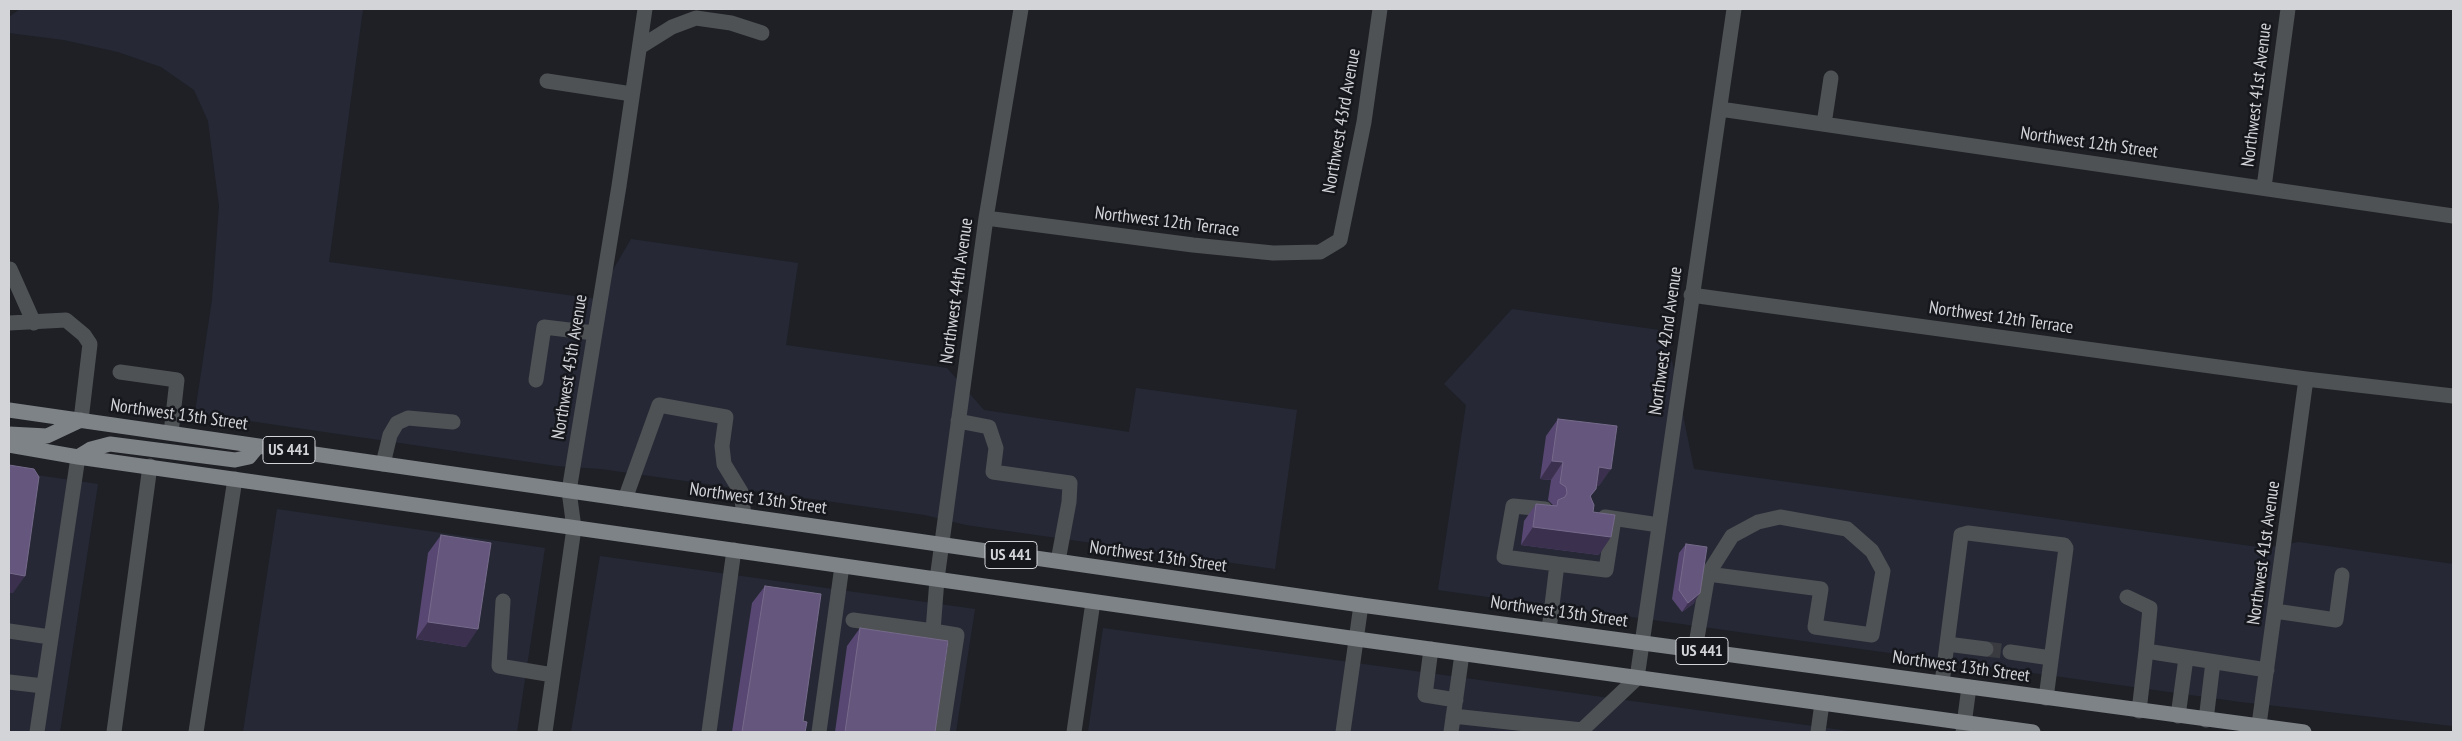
<!DOCTYPE html>
<style>
body{margin:0}
#map{position:relative;width:2462px;height:741px;overflow:hidden;background:#1e2026;font-family:"PT Sans Narrow",sans-serif}
canvas{display:block}
.frame{position:absolute;inset:0;border:10px solid #d2d4d8;pointer-events:none}
</style>
<div id="map">
<canvas width="2462" height="741"></canvas>
<div class="frame"></div>
</div>
<script>
const ctx = document.querySelector('canvas').getContext('2d');
ctx.lineJoin = 'round';
function fillPath(path, color) {
  ctx.fillStyle = color;
  ctx.fill(path, 'evenodd');
}
function poly(rows) {
  const path = new Path2D();
  for (const r of rows) {
    path.moveTo(r[0], r[1]);
    for (let i = 2; i < r.length; i += 2) path.lineTo(r[i], r[i + 1]);
  }
  return path;
}
function trace(path, color, width, dash) {
  ctx.strokeStyle = color;
  ctx.lineWidth = width;
  ctx.lineCap = dash ? 'butt' : 'round';
  ctx.setLineDash(dash || []);
  ctx.stroke(path);
}
function label(font, color, halo, rows, align = 'center') {
  ctx.font = font + ' "PT Sans Narrow",sans-serif';
  ctx.lineWidth = 5;
  ctx.setLineDash([]);
  ctx.textBaseline = 'middle';
  ctx.strokeStyle = halo;
  ctx.fillStyle = color;
  for (const [text, x, y, turn = 0] of rows) {
    ctx.save();
    ctx.translate(x, y);
    ctx.rotate((+turn || 0) * Math.PI / 180);
    ctx.textAlign = isNaN(turn) ? turn : align;
    if (halo) ctx.strokeText(text, 0, 0);
    ctx.fillText(text, 0, 0);
    ctx.restore();
  }
}
const built = poly([
 [20,9,363,9,329,262,596,299,631,239,798,263,786,345,947,368,984,410,1129,432,1136,388,1297,410,1275,569,966,525,925,515,601,469,557,466,195,413,212,300,219,206,208,121,194,90,161,67,118,52,64,40,9,33,9,17],
 [1512,309,1666,331,1694,469,2265,548,2299,542,2453,564,2453,726,2241,702,1438,590,1466,405,1444,384],
 [9,471,98,484,60,732,9,732],
 [277,509,545,548,517,732,243,732],
 [600,556,975,609,956,732,571,732],
 [1103,628,1856,732,1088,732]
]);
const minorTunnel = poly([
 [1986,649,2010,652]
]);
const minor = poly([
 [640,47,672,27,696,18,731,23,762,33],
 [547,81,632,94],
 [1720,109,2453,216],
 [1824,124,1831,78],
 [2264,187,2288,9],
 [986,218,1193,245,1273,253,1320,252,1340,240,1364,122,1380,9],
 [10,269,34,323],
 [1691,295,2306,379,2453,396],
 [9,323,66,320,84,335,90,344,81,420],
 [120,372,177,380,171,433],
 [536,380,544,327,594,333],
 [958,421,989,427,996,448,993,472,1070,483,1069,502,1058,561],
 [383,464,390,435,397,423,408,418,453,422],
 [625,499,659,405,726,417,722,446,724,464,741,492,744,516],
 [1545,509,1513,506,1504,557,1557,564,1549,630],
 [1605,517,1659,525],
 [1557,564,1606,570,1614,519],
 [2127,597,2150,608,2146,651],
 [503,601,499,666,553,675],
 [2275,611,2336,620,2342,575],
 [853,620,933,631,937,579,986,218,1021,9],
 [9,631,50,637],
 [933,631,957,635,942,732],
 [1947,644,1986,649],
 [1431,649,1425,695,1456,700],
 [1695,650,1708,574,1732,536,1758,522,1780,517,1847,529,1872,551,1883,571,1872,635,1815,627,1821,589,1708,574],
 [2010,652,2051,658],
 [9,682,43,686],
 [1942,683,1961,535,1968,533,2064,545,2066,548,2046,698],
 [2139,711,2146,651,2267,670],
 [1453,716,1582,730,1637,678,1734,9],
 [2178,716,2186,658],
 [2206,720,2213,662],
 [37,732,78,457],
 [114,732,150,466],
 [196,732,235,479],
 [545,732,574,528,569,491,619,186,645,9],
 [709,732,734,550],
 [819,732,842,566],
 [1074,732,1093,602],
 [1343,732,1361,605],
 [1451,732,1462,654],
 [1818,732,1822,703],
 [1963,732,1969,687],
 [2258,732,2306,379]
]);
const major = poly([
 [9,410,1361,605,2304,732],
 [9,434,47,436,81,420],
 [9,445,78,457,1357,639,2033,732],
 [78,457,91,449,110,444,235,460,249,457,258,446]
]);
const wall = poly([
 [1558,419,1599,486,1596,486,1596,489,1591,496,1599,555,1521,545,1524,521,1536,504,1553,506,1553,505,1548,500,1551,480,1540,479,1546,436],
 [441,535,466,647,416,639,428,553],
 [1686,544,1694,603,1682,612,1672,599,1679,553],
 [765,586,803,721,805,732,732,732,752,603],
 [860,628,935,732,835,732,847,646]
]);
const shadedWall = poly([
 [1552,461,1563,462,1551,480,1540,479],
 [1599,467,1611,469,1599,486,1587,485],
 [1533,527,1611,537,1599,555,1521,545],
 [9,573,25,576,13,593,9,593],
 [1700,593,1694,603,1682,612,1688,603],
 [428,622,478,629,466,647,416,639]
]);
const building = poly([
 [1558,419,1617,426,1611,469,1599,467,1596,489,1590,496,1594,505,1593,512,1615,515,1611,537,1533,527,1536,504,1557,506,1558,500,1565,497,1567,493,1566,487,1560,483,1563,462,1552,461,1558,419],
 [9,465,34,469,39,477,25,576,9,573,9,465],
 [441,535,491,543,478,629,428,622,441,535],
 [1686,544,1707,547,1700,593,1688,603,1679,590,1686,544],
 [765,586,821,594,803,721,807,722,805,732,742,732,765,586],
 [860,628,948,641,935,732,845,732,860,628]
]);
const shields = [
 [289,450,52],
 [1011,555,52],
 [1702,651,52]
];
const shieldNames = [
 ["US 441",289,450],
 ["US 441",1011,555],
 ["US 441",1702,651]
];
const streetNames = [
 ["Northwest 41st Avenue",2257,95,-83],
 ["Northwest 43rd Avenue",1342,121,-80],
 ["Northwest 12th Street",2089,143,8],
 ["Northwest 12th Terrace",1167,222,7],
 ["Northwest 44th Avenue",957,291,-82],
 ["Northwest 12th Terrace",2001,318,8],
 ["Northwest 42nd Avenue",1666,341,-82],
 ["Northwest 45th Avenue",570,367,-81],
 ["Northwest 13th Street",179,415,8],
 ["Northwest 13th Street",758,499,8],
 ["Northwest 41st Avenue",2264,553,-82],
 ["Northwest 13th Street",1158,557,8],
 ["Northwest 13th Street",1559,612,8],
 ["Northwest 13th Street",1961,667,8]
];
fillPath(built, '#262935');
trace(minorTunnel, '#393b41', 15, [15, 8]);
trace(minor, '#4f5254', 15);
trace(major, '#7e8388', 15);
fillPath(wall, '#584772');
fillPath(shadedWall, '#3b314f');
fillPath(building, '#65567d');
trace(building, '#766a8b', 1);
for (const [x, y, w] of shields) {
  const box = new Path2D();
  box.roundRect(x - w / 2, y - 13.5, w, 27, 4);
  ctx.fillStyle = '#15171d';
  ctx.fill(box);
  trace(box, '#d2d4d8', 1);
}
label('bold 16px', '#d2d4d8', null, shieldNames);
label('18px', '#d2d4d8', '#15171d', streetNames);
</script>
